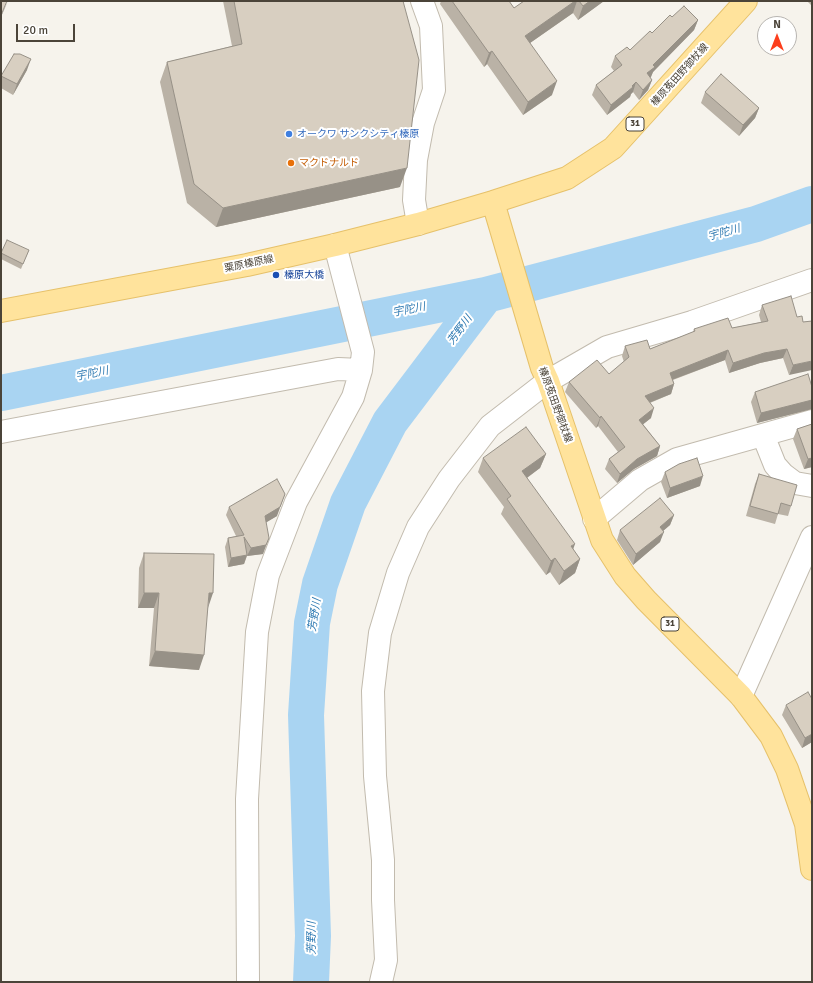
<!DOCTYPE html>
<meta charset="utf-8">
<style>
body{margin:0}
#map{position:relative;width:813px;height:983px;overflow:hidden;background:#f6f3ec;font-family:Signika,sans-serif}
canvas{display:block}
.frame{position:absolute;inset:0;border:2px solid #4b4439;pointer-events:none}
.north{position:absolute;left:757px;top:16px;width:40px;height:40px;box-sizing:border-box;background:#fff;border:1px solid #b7b4b0;border-radius:50%;rotate:0deg;font-size:11px;font-weight:700;line-height:16px;text-align:center;color:#4b4439}
.north::after{content:'';display:block;margin:auto;width:14px;height:18px;background:#fc3f1d;clip-path:polygon(50% 0,100% 100%,50% 72%,0 100%)}
.scale{position:absolute;left:16px;top:24px;width:59px;height:18px;box-sizing:border-box;border:2px solid #4b4439;border-top:0;padding-left:5px;font-size:12px;line-height:14px;white-space:nowrap;color:#4b4439;-webkit-text-stroke:3px #fff;paint-order:stroke}
</style>
<div id="map">
<canvas width="813" height="983"></canvas>
<div class="frame"></div>
<div class="north">N</div>
<div class="scale">20 m</div>
</div>
<script>
const ctx = document.querySelector('canvas').getContext('2d');
ctx.lineJoin = 'round';
function poly(rows) {
  const path = new Path2D();
  for (const r of rows) {
    path.moveTo(r[0], r[1]);
    for (let i = 2; i < r.length; i += 2) path.lineTo(r[i], r[i + 1]);
  }
  return path;
}
function trace(path, color, width, dash) {
  ctx.strokeStyle = color;
  ctx.lineWidth = width;
  ctx.lineCap = dash ? 'butt' : 'round';
  ctx.setLineDash(dash || []);
  ctx.stroke(path);
}
function fillPath(path, color) {
  ctx.fillStyle = color;
  ctx.fill(path, 'evenodd');
}
function label(font, color, halo, rows, align = 'center') {
  ctx.font = font + ' Signika,"Noto Sans JP",sans-serif';
  ctx.lineWidth = 4;
  ctx.setLineDash([]);
  ctx.textBaseline = 'middle';
  ctx.strokeStyle = halo;
  ctx.fillStyle = color;
  for (const [text, x, y, turn = 0] of rows) {
    ctx.save();
    ctx.translate(x, y);
    ctx.rotate((+turn || 0) * Math.PI / 180);
    ctx.textAlign = isNaN(turn) ? turn : align;
    if (halo) ctx.strokeText(text, 0, 0);
    ctx.fillText(text, 0, 0);
    ctx.restore();
  }
}
const river = poly([
 [1,393,486,295,756,224,812,204],
 [311,982,313,936,306,715,312,623,320,584,348,503,390,422,486,295]
]);
const minor = poly([
 [418,224,414,200,416,160,423,123,434,90,431,26,422,1],
 [1,432,338,369,361,370],
 [763,435,775,465,783,474,795,483,812,486],
 [594,519,640,480,677,459,812,421],
 [741,696,812,537],
 [248,982,247,799,257,632,268,575,296,502,353,397,361,370,363,352,335,245],
 [381,982,386,960,383,900,383,860,375,776,373,691,380,633,398,573,418,527,449,479,490,426,548,381,607,347,692,322,812,280]
]);
const major = poly([
 [493,202,542,368,548,381,602,540,625,576,646,600,741,696,771,736,787,769,806,824,812,869],
 [1,311,247,265,335,245,418,224,493,202,567,178,613,148,746,1]
]);
const wall = poly([
 [223,1,403,1,400,187,216,227,187,203,160,82,167,62,232,46],
 [441,1,509,1,514,8,524,1,604,1,578,20,573,13,530,43,552,95,523,115,487,64,484,67,440,4],
 [807,1,812,1,812,6],
 [672,17,698,20,694,30,653,72,650,78,652,80,648,90,639,100,633,92,631,94,630,97,607,115,592,95,596,85,614,71,611,67,615,56,630,50],
 [14,54,27,70,13,95,1,88,1,77],
 [705,92,759,108,755,118,739,136,701,103],
 [29,250,21,269,1,259,1,253],
 [762,305,797,317,803,322,812,321,789,375,783,358,760,363,729,373,725,360,673,380,674,384,671,394,650,403,651,418,643,424,660,446,657,456,634,469,617,483,605,469,609,459,618,452,598,426,596,428,565,392,569,382,609,374,624,362,622,356,625,346,650,349,693,332,694,329,732,328,761,322,759,315],
 [812,387,812,409,757,423,751,402,755,392],
 [812,424,812,467,804,469,793,439,797,429],
 [546,454,540,468,527,478,573,549,580,559,575,573,559,585,550,572,546,575,501,514,504,507,478,472,483,458],
 [665,472,700,486,667,498,661,482],
 [759,474,791,506,788,516,778,514,775,524,746,516,755,484],
 [229,507,277,516,266,522,263,554,247,556,244,564,228,567,225,547,228,538,236,536,226,515],
 [674,515,670,525,663,531,660,542,633,565,617,540,620,530],
 [144,553,208,608,199,670,149,666,154,608,138,608,139,568],
 [786,705,812,742,802,748,782,715]
]);
const shadedWall = poly([
 [8,1,4,10,1,17,1,15],
 [575,1,577,1,573,13,520,50,525,36],
 [590,1,604,1,578,20,583,6],
 [698,20,694,30,653,72,651,77,643,84,647,73,653,65],
 [492,51,487,64,484,67,489,53],
 [31,59,27,70,13,95,17,84],
 [652,80,648,90,639,100,643,90],
 [557,81,552,95,523,115,528,102],
 [636,82,633,92,631,94,630,97,607,115,611,105],
 [759,108,755,118,739,136,743,125],
 [407,168,400,187,216,227,223,208],
 [787,349,783,358,760,363,729,373,733,363,764,353],
 [728,350,725,360,666,382,670,373],
 [812,361,812,370,789,375,793,365],
 [674,384,671,394,641,406,645,396],
 [812,400,812,409,757,423,761,413],
 [654,408,651,418,636,430,639,420],
 [601,416,598,426,596,428,600,418],
 [660,446,657,456,634,469,617,483,620,474,637,459],
 [546,454,540,468,517,485,522,471],
 [812,458,812,467,804,469,808,459],
 [703,476,700,486,667,498,670,488],
 [285,494,277,516,262,525,265,516],
 [674,515,670,525,656,537,660,527],
 [664,532,660,542,633,565,636,554],
 [269,538,263,554,247,556,251,548],
 [575,544,570,558,571,546],
 [247,555,244,564,228,567,231,558],
 [555,558,550,572,546,575,551,561],
 [580,559,575,573,559,585,564,571],
 [144,593,159,593,154,608,138,608],
 [209,593,213,593,208,608],
 [155,651,204,655,199,670,149,666],
 [812,734,812,742,802,748,805,738]
]);
const building = poly([
 [1,1,7,1,1,15,1,1],
 [234,1,403,1,419,60,407,168,223,208,194,184,167,62,242,44,234,1],
 [452,1,509,1,514,8,524,1,575,1,525,36,557,81,528,102,492,51,489,53,452,1],
 [579,1,590,1,583,6,579,1],
 [684,6,698,20,653,65,655,67,647,73,652,80,643,90,636,82,632,86,633,87,611,105,596,85,622,65,615,56,627,47,630,50,650,31,652,33,670,15,672,17,684,6],
 [14,54,20,54,31,59,17,84,1,76,14,54],
 [721,74,759,108,743,125,705,92,721,74],
 [7,240,29,250,23,264,1,253,7,240],
 [791,296,797,317,802,316,803,322,812,321,812,361,793,365,787,349,764,353,733,363,728,350,670,373,674,384,645,396,654,408,639,420,660,446,637,459,620,474,609,459,625,447,601,416,600,418,569,382,597,360,609,374,629,357,625,346,647,340,650,349,695,331,694,329,728,318,732,328,768,321,762,305,791,296],
 [808,374,812,387,812,400,761,413,755,392,808,374],
 [812,424,812,458,808,459,797,429,812,424],
 [526,427,546,454,522,471,575,544,571,546,580,559,564,571,555,558,551,561,507,499,511,496,483,458,526,427],
 [697,458,703,476,670,488,665,472,679,464,697,458],
 [759,474,797,485,791,506,781,503,778,514,750,506,759,474],
 [277,479,285,494,280,507,265,516,269,538,266,545,251,548,244,537,247,555,231,558,228,538,244,535,229,507,277,479],
 [660,498,674,515,660,527,664,532,636,554,620,530,660,498],
 [144,553,214,554,213,593,209,593,204,655,155,651,159,593,144,593,144,553],
 [808,692,812,699,812,734,805,738,786,705,808,692]
]);
const markers = [
 [289,134,4,"#3f7fe0"],
 [291,163,4,"#e8710a"],
 [276,275,4,"#1a4fb4"]
];
const shields = [
 [635,124,18],
 [670,624,18]
];
const shieldNames = [
 ["31",635,124],
 ["31",670,624]
];
const streetNames = [
 ["榛原菟田野御杖線",680,75,-48],
 ["粟原榛原線",249,264,-12],
 ["榛原菟田野御杖線",555,405,70]
];
const shopNames = [
 ["オークワ サンクシティ榛原",297,134]
];
const foodNames = [
 ["マクドナルド",299,163]
];
const transitNames = [
 ["榛原大橋",284,275]
];
const waterNames = [
 ["宇陀川",724,233,-15],
 ["宇陀川",409,310,-11],
 ["芳野川",460,330,-53],
 ["宇陀川",92,374,-11],
 ["芳野川",315,615,-81],
 ["芳野川",312,938,-90]
];
trace(river, '#a9d4f2', 36);
trace(minor, '#c2bbae', 24);
trace(major, '#e6c16a', 24);
trace(minor, '#fff', 22);
trace(major, '#ffe39c', 22);
fillPath(wall, '#bab2a6');
fillPath(shadedWall, '#979187');
fillPath(building, '#d8cfc1');
trace(building, '#979187', 1);
for (const [x, y, r, color] of markers) {
  const dot = new Path2D();
  dot.arc(x, y, r, 0, 2 * Math.PI);
  ctx.fillStyle = color;
  ctx.fill(dot);
  trace(dot, '#fff', 1.5);
}
for (const [x, y, w] of shields) {
  const box = new Path2D();
  box.roundRect(x - w / 2, y - 7, w, 14, 3);
  ctx.fillStyle = '#fff';
  ctx.fill(box);
  trace(box, '#4b4439', 1);
}
label('bold 9px', '#4b4439', null, shieldNames);
label('10px', '#4b4439', '#fff', streetNames);
label('10px', '#366cbe', '#fff', shopNames, 'left');
label('10px', '#c56008', '#fff', foodNames, 'left');
label('10px', '#164399', '#fff', transitNames, 'left');
label('italic 11px', '#2e7ab2', '#fff', waterNames);
</script>
